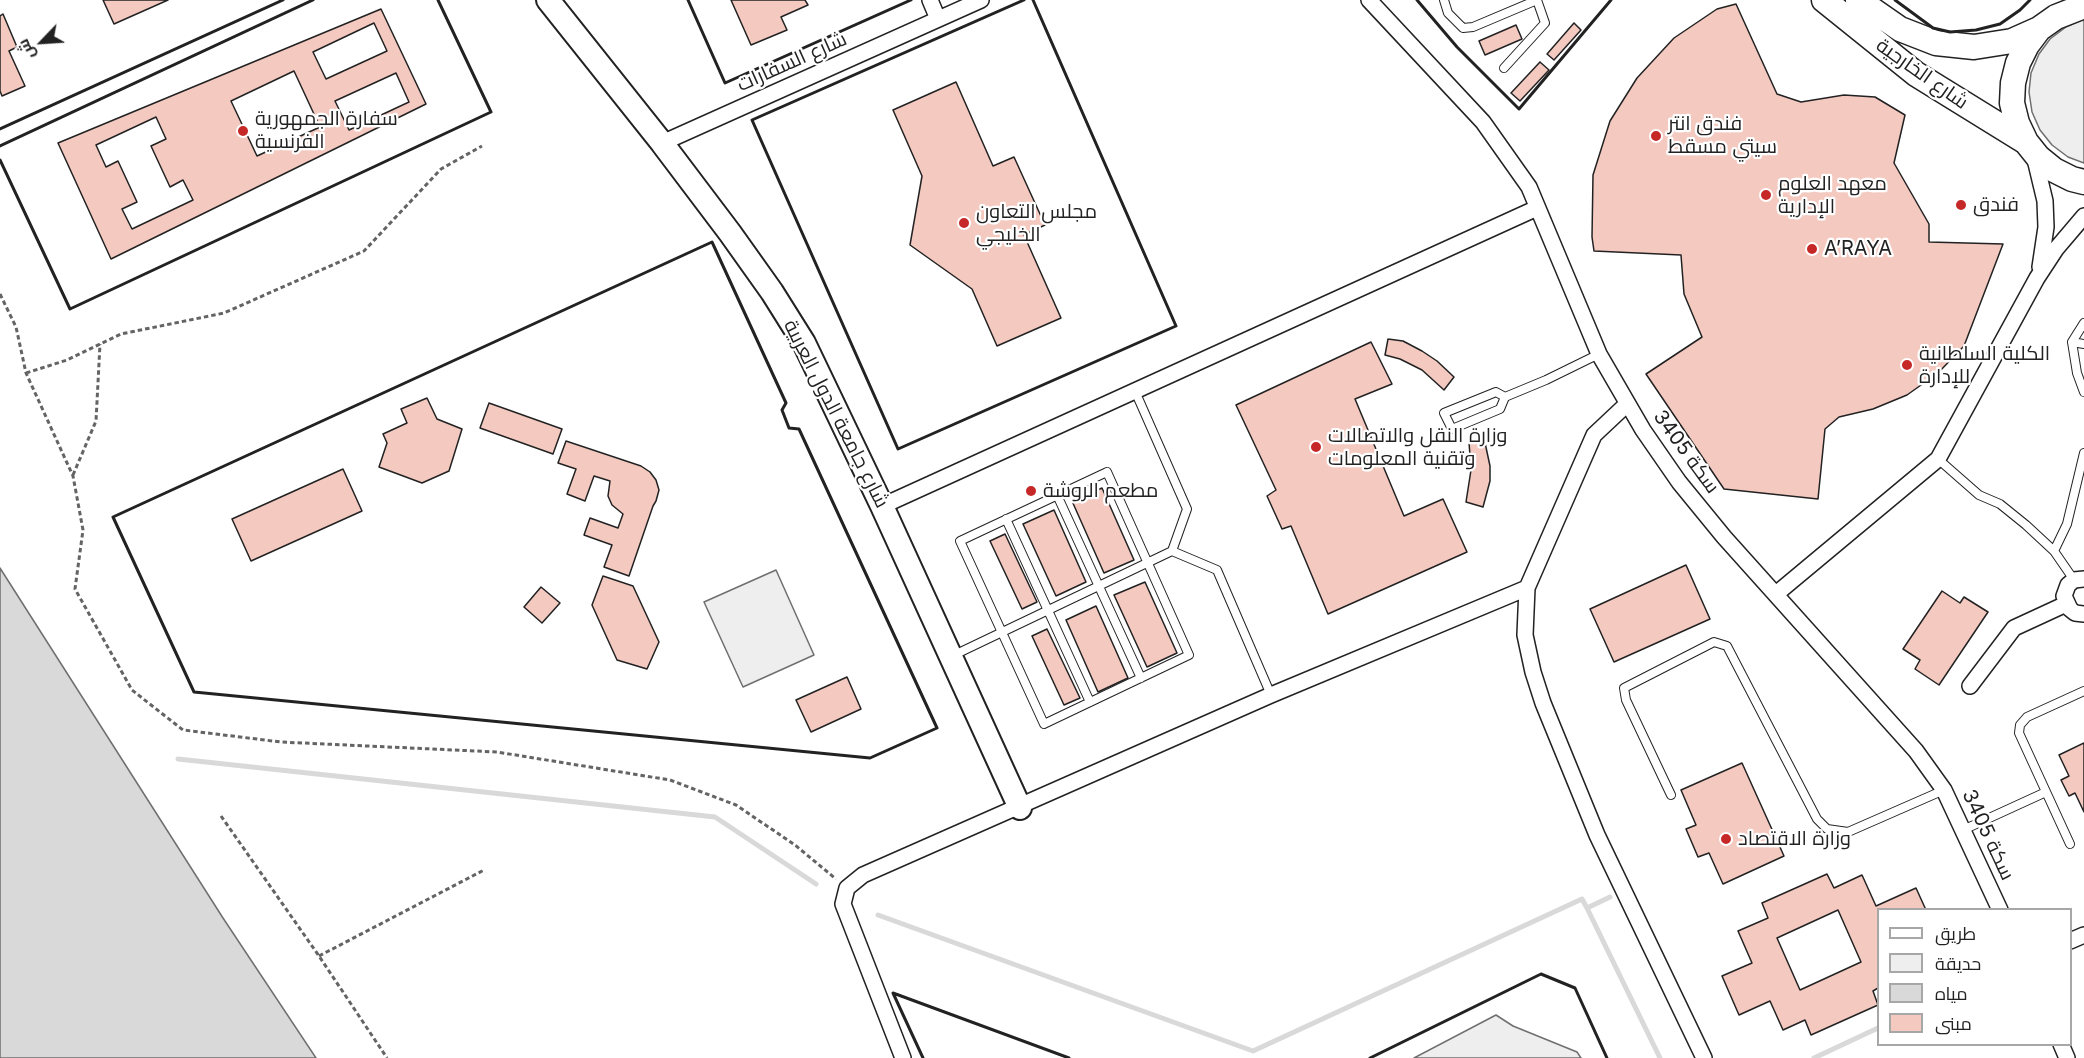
<!DOCTYPE html>
<meta charset="utf-8">
<style>
body{margin:0}
#map{position:relative;width:2084px;height:1058px;overflow:hidden;background:#fff;font-family:Inter,Cairo,sans-serif}
canvas{display:block}
.legend{position:absolute;left:1877px;top:908px;width:195px;height:138px;box-sizing:border-box;background:#fff;border:2px solid #a7a7a7;margin:0;padding:8px 10px;list-style:none;font-size:18px;color:#222}
.legend li{display:flex;align-items:center;gap:12px;height:30px}
.legend b{width:30px;border:2px solid #a7a7a7}
.north{position:absolute;left:12px;top:12px;width:60px;height:60px;-webkit-text-stroke:4px #fff;paint-order:stroke;rotate:245deg;font-size:16px;font-weight:700;line-height:24px;text-align:center;color:#222}
.north::after{content:'';display:block;margin:auto;width:21px;height:27px;background:#222;clip-path:polygon(50% 0,100% 100%,50% 72%,0 100%)}
</style>
<div id="map">
<canvas width="2084" height="1058"></canvas>
<ul class="legend">
<li><b style="height:8px;background:#fff"></b>طريق</li>
<li><b style="height:16px;background:#eee"></b>حديقة</li>
<li><b style="height:16px;background:#d9d9d9"></b>مياه</li>
<li><b style="height:16px;background:#f3c9c0"></b>مبنى</li>
</ul>
<div class="north">ش</div>
</div>
<script>
const ctx = document.querySelector('canvas').getContext('2d');
ctx.lineJoin = 'round';
function fillPath(path, color) {
  ctx.fillStyle = color;
  ctx.fill(path, 'evenodd');
}
function poly(rows) {
  const path = new Path2D();
  for (const r of rows) {
    path.moveTo(r[0], r[1]);
    for (let i = 2; i < r.length; i += 2) path.lineTo(r[i], r[i + 1]);
  }
  return path;
}
function trace(path, color, width, dash) {
  ctx.strokeStyle = color;
  ctx.lineWidth = width;
  ctx.lineCap = dash ? 'butt' : 'round';
  ctx.setLineDash(dash || []);
  ctx.stroke(path);
}
function label(font, color, halo, rows, align = 'center') {
  ctx.font = font + ' Inter,Cairo,sans-serif';
  ctx.lineWidth = 4.5;
  ctx.setLineDash([]);
  ctx.textBaseline = 'middle';
  ctx.strokeStyle = halo;
  ctx.fillStyle = color;
  for (const [text, x, y, turn = 0] of rows) {
    ctx.save();
    ctx.translate(x, y);
    ctx.rotate((+turn || 0) * Math.PI / 180);
    ctx.textAlign = isNaN(turn) ? turn : align;
    if (halo) ctx.strokeText(text, 0, 0);
    ctx.fillText(text, 0, 0);
    ctx.restore();
  }
}
const green = poly([
 [2084,19,2084,163,2068,157,2052,145,2040,130,2032,112,2029,92,2031,73,2039,54,2050,39,2066,27,2084,19],
 [776,570,814,655,743,687,704,602,776,570],
 [1496,1015,1513,1026,1577,1052,1581,1058,1414,1058,1496,1015]
]);
const water = poly([
 [0,568,223,918,316,1058,0,1058,0,568]
]);
const stream = poly([
 [178,759,715,817,816,884],
 [1587,908,1660,1058],
 [878,915,1253,1051,1582,899,1587,908,1610,897],
 [1814,1058,1878,1028]
]);
const building = poly([
 [103,0,168,0,114,24,103,0],
 [731,0,805,0,808,5,781,17,787,30,751,45,731,0],
 [1736,4,1777,94,1801,102,1844,95,1875,97,1905,115,1894,163,1929,224,1929,242,2003,244,1964,346,1938,373,1907,395,1873,409,1839,417,1825,429,1818,499,1724,489,1646,374,1702,337,1684,294,1681,255,1594,251,1592,237,1593,175,1610,121,1637,78,1674,38,1717,9,1736,4],
 [381,9,426,104,111,259,58,143,381,9],
 [3,14,17,47,9,51,25,86,2,96,0,91,0,16,3,14],
 [374,23,387,51,326,79,313,52,374,23],
 [1574,23,1581,30,1554,60,1547,54,1574,23],
 [1516,25,1522,39,1485,55,1479,41,1516,25],
 [1540,62,1549,70,1520,101,1511,93,1540,62],
 [294,71,320,127,257,156,231,101,294,71],
 [396,73,409,102,349,130,335,101,396,73],
 [956,82,993,166,1014,157,1045,225,1024,235,1061,318,997,346,972,289,910,245,922,176,893,110,956,82],
 [156,117,166,139,151,146,170,187,183,180,193,200,132,229,122,209,137,202,118,161,106,167,96,145,156,117],
 [1388,339,1403,341,1422,351,1437,361,1454,377,1444,390,1422,370,1400,359,1385,355,1388,339],
 [1371,342,1392,384,1355,399,1404,516,1443,499,1467,552,1328,614,1291,526,1282,529,1267,496,1276,490,1236,405,1371,342],
 [427,398,437,419,462,429,449,471,422,483,379,467,387,443,383,434,407,423,401,409,427,398],
 [489,403,562,429,553,454,480,428,489,403],
 [1484,438,1490,466,1490,481,1483,507,1466,502,1471,470,1469,442,1484,438],
 [566,441,641,466,650,472,656,480,659,490,656,501,653,506,629,576,604,567,612,545,584,535,590,518,618,528,623,514,612,505,608,496,610,481,594,476,585,501,567,494,576,469,558,463,566,441],
 [343,469,362,511,251,561,232,519,343,469],
 [1102,488,1134,560,1104,573,1072,501,1102,488],
 [1054,510,1086,582,1056,596,1023,524,1054,510],
 [1005,534,1037,602,1022,609,990,541,1005,534],
 [1686,565,1710,619,1614,662,1590,609,1686,565],
 [603,576,633,586,659,642,647,669,617,660,592,605,603,576],
 [1145,582,1177,653,1147,667,1114,595,1145,582],
 [541,587,560,603,542,623,524,607,541,587],
 [1942,591,1960,603,1964,597,1988,612,1939,685,1915,669,1920,660,1903,649,1942,591],
 [1096,606,1128,678,1098,692,1066,620,1096,606],
 [1047,629,1080,698,1064,705,1032,636,1047,629],
 [847,677,861,709,811,732,796,700,847,677],
 [2084,743,2084,812,2075,793,2069,796,2061,780,2069,776,2059,755,2084,743],
 [1742,763,1784,856,1723,884,1709,853,1698,857,1686,829,1696,825,1681,790,1742,763],
 [1827,874,1834,888,1862,875,1876,906,1916,888,1926,910,1878,910,1878,988,1873,991,1878,1005,1811,1035,1805,1020,1783,1030,1770,1001,1739,1015,1722,976,1752,963,1738,931,1768,918,1762,903,1827,874],
 [1838,910,1861,962,1800,990,1777,938,1838,910]
]);
const path = poly([
 [0,294,16,327,26,373,73,476,83,530,75,589,132,690,183,730,281,742,497,752,670,780,736,805,795,845,836,879],
 [26,373,67,360,121,334,224,313,364,251,441,169,482,146],
 [73,475,96,421,100,344],
 [221,816,319,956,387,1058],
 [319,956,484,870]
]);
const lane = poly([
 [1444,0,1448,13,1463,28,1473,27,1537,0],
 [1504,68,1545,23,1537,0],
 [2084,323,2072,342,2077,373,2084,392],
 [2072,342,2084,344],
 [1505,397,1500,409,1452,429,1444,413,1496,392,1505,397,1546,380,1599,354],
 [1938,459,1979,495,2000,504,2026,525,2054,551,2074,580],
 [1107,472,1189,655,1044,724,960,541,1107,472],
 [1057,495,1141,678],
 [1006,519,1090,702],
 [1172,551,1217,570,1271,695],
 [2054,551,2067,524,2084,453],
 [952,656,1172,551,1187,509,1135,391],
 [1671,795,1626,700,1624,688,1714,642,1727,646,1817,819,1827,829,1848,832,1944,790],
 [1963,830,2046,792],
 [2070,844,2019,733,2020,725,2027,717,2084,691]
]);
const street = poly([
 [930,0,938,19],
 [1369,0,1483,122,1529,187,1599,354,1643,430,1679,482,1724,537,1916,751,1944,790,2000,910],
 [662,143,981,0],
 [2034,155,2045,201,2046,227,2040,267],
 [882,506,1537,208],
 [2084,579,2074,580,2068,585,2064,596,2070,609,2075,613,2084,614],
 [1527,588,1525,635,1533,672,1543,703,1597,835,1704,1058],
 [1776,594,1938,459,2037,278,2056,249,2084,216],
 [1970,686,2014,628,2066,604],
 [2070,941,2084,935],
 [2061,1044,2067,1058],
 [903,1058,843,904,847,888,863,875,1271,695,1527,588,1594,435,1627,404]
]);
const secondary = poly([
 [548,0,662,143,730,233,772,292,804,343,882,506,1020,808]
]);
const primary = poly([
 [1824,0,1916,74,2026,142],
 [1858,0,1900,29,1936,43,1974,47,2012,41,2039,29],
 [2084,6,2056,17,2039,29,2027,45,2018,63,2013,83,2012,103,2017,123,2026,142,2038,157,2054,170,2072,179,2084,182]
]);
const wall = poly([
 [688,0,725,83,911,0],
 [1024,0,752,120,898,449,1176,326,1033,0],
 [1417,0,1457,47,1519,109,1611,0],
 [1895,0,1933,28,1950,32,1976,30,2000,24,2020,10,2030,0],
 [0,129,283,0],
 [0,146,313,0],
 [0,160,70,309,491,112,438,0],
 [712,242,786,403,782,410,789,428,799,429,937,728,870,758,194,692,113,517,712,242],
 [923,1058,893,993,1069,1058],
 [1370,1058,1541,974,1575,988,1607,1058]
]);
const markers = [
 [243,131,6,"#c62828"],
 [1656,136,6,"#c62828"],
 [1766,195,6,"#c62828"],
 [1961,205,6,"#c62828"],
 [964,223,6,"#c62828"],
 [1812,249,6,"#c62828"],
 [1907,365,6,"#c62828"],
 [1316,447,6,"#c62828"],
 [1031,491,6,"#c62828"],
 [1726,839,6,"#c62828"]
];
const streetNames = [
 ["شارع السفارات",792,62,-24],
 ["شارع الخارجية",1922,74,35],
 ["شارع جامعة الدول العربية",836,414,63],
 ["سكة 3405",1686,452,54],
 ["سكة 3405",1988,835,65]
];
const poiNames = [
 ["سفارة الجمهورية",255,119],
 ["الفرنسية",255,142],
 ["فندق انتر",1668,124],
 ["سيتي مسقط",1668,147],
 ["معهد العلوم",1778,184],
 ["الإدارية",1778,207],
 ["فندق",1973,205],
 ["مجلس التعاون",976,212],
 ["الخليجي",976,235],
 ["A’RAYA",1824,249],
 ["الكلية السلطانية",1919,354],
 ["للإدارة",1919,377],
 ["وزارة النقل والاتصالات",1328,436],
 ["وتقنية المعلومات",1328,459],
 ["مطعم الروشة",1043,491],
 ["وزارة الاقتصاد",1738,839]
];
fillPath(green, '#eee');
trace(green, '#6f6f6f', 1.5);
fillPath(water, '#d9d9d9');
trace(water, '#6f6f6f', 1.5);
trace(stream, '#d9d9d9', 5);
fillPath(building, '#f3c9c0');
trace(building, '#222', 1.5);
trace(lane, '#222', 10);
trace(street, '#222', 18);
trace(secondary, '#222', 26);
trace(primary, '#222', 27);
trace(path, '#646464', 3, [4.5, 3]);
trace(lane, '#fff', 8);
trace(street, '#fff', 15);
trace(secondary, '#fff', 22);
trace(primary, '#fff', 24);
trace(wall, '#222', 3);
for (const [x, y, r, color] of markers) {
  const dot = new Path2D();
  dot.arc(x, y, r, 0, 2 * Math.PI);
  ctx.fillStyle = color;
  ctx.fill(dot);
  trace(dot, '#fff', 2);
}
label('20px', '#222', '#fff', streetNames);
label('20px', '#222', '#fff', poiNames, 'left');
</script>
